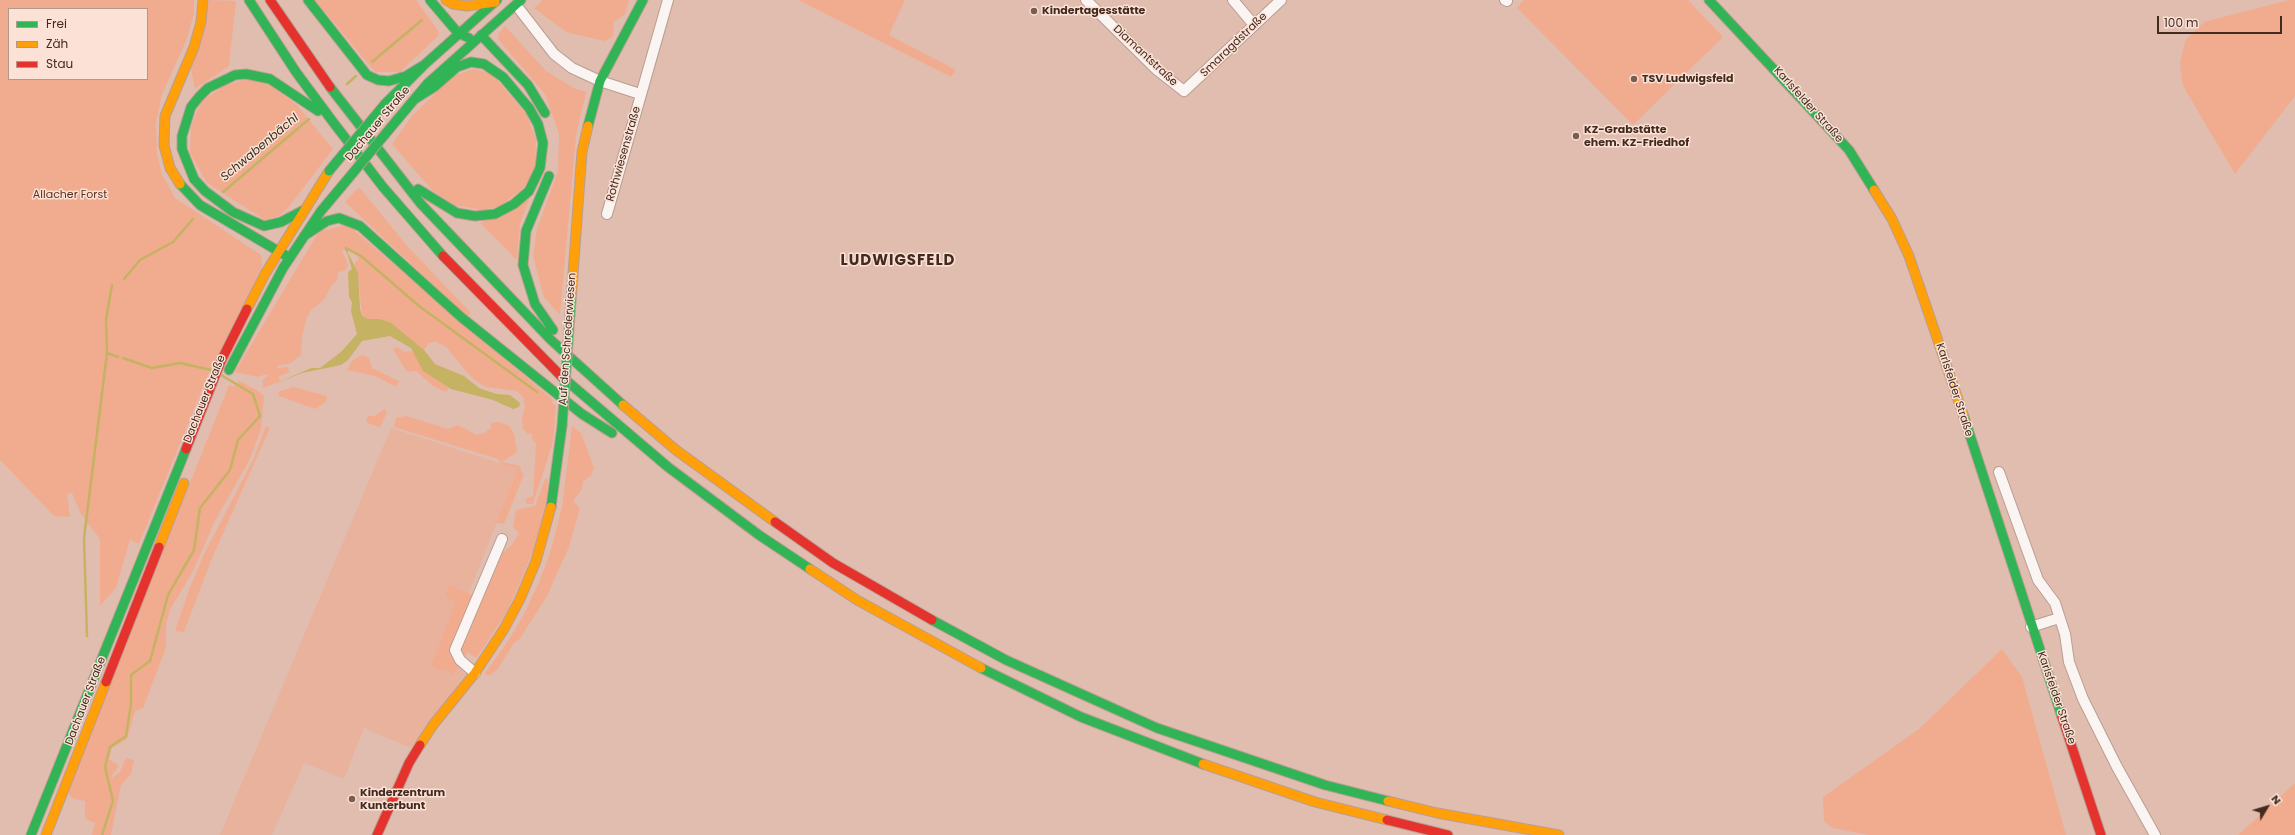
<!DOCTYPE html>
<meta charset="utf-8">
<style>
body{margin:0}
#map{position:relative;width:2295px;height:835px;overflow:hidden;background:#e1bdaf;font-family:Poppins,sans-serif}
canvas{display:block}
.legend{position:absolute;left:8px;top:8px;width:140px;height:72px;box-sizing:border-box;background:#fbe1d6;border:1px solid #b1988d;margin:0;padding:5px 7px;list-style:none;font-size:12px;color:#422a1f}
.legend li{display:flex;align-items:center;gap:8px;height:20px}
.legend b{width:20px;border:1px solid #b1988d}
.north{position:absolute;left:2247px;top:787px;width:40px;height:40px;-webkit-text-stroke:3px #fbe1d6;paint-order:stroke;rotate:52deg;font-size:11px;font-weight:700;line-height:16px;text-align:center;color:#422a1f}
.north::after{content:'';display:block;margin:auto;width:14px;height:18px;background:#422a1f;clip-path:polygon(50% 0,100% 100%,50% 72%,0 100%)}
.scale{position:absolute;left:2157px;top:16px;width:125px;height:18px;box-sizing:border-box;border:2px solid #422a1f;border-top:0;padding-left:5px;font-size:12px;line-height:14px;white-space:nowrap;color:#422a1f;-webkit-text-stroke:3px #fbe1d6;paint-order:stroke}
</style>
<div id="map">
<canvas width="2295" height="835"></canvas>
<ul class="legend">
<li><b style="height:5px;background:#30b455"></b>Frei</li>
<li><b style="height:5px;background:#ff9f0a"></b>Zäh</li>
<li><b style="height:5px;background:#e5322d"></b>Stau</li>
</ul>
<div class="north">N</div>
<div class="scale">100 m</div>
</div>
<script>
const ctx = document.querySelector('canvas').getContext('2d');
ctx.lineJoin = 'round';
function fillPath(path, color) {
  ctx.fillStyle = color;
  ctx.fill(path, 'evenodd');
}
function poly(rows) {
  const path = new Path2D();
  for (const r of rows) {
    path.moveTo(r[0], r[1]);
    for (let i = 2; i < r.length; i += 2) path.lineTo(r[i], r[i + 1]);
  }
  return path;
}
function trace(path, color, width, dash) {
  ctx.strokeStyle = color;
  ctx.lineWidth = width;
  ctx.lineCap = dash ? 'butt' : 'round';
  ctx.setLineDash(dash || []);
  ctx.stroke(path);
}
function label(font, color, halo, rows, align = 'center') {
  ctx.font = font + ' Poppins,sans-serif';
  ctx.lineWidth = 3;
  ctx.setLineDash([]);
  ctx.textBaseline = 'middle';
  ctx.strokeStyle = halo;
  ctx.fillStyle = color;
  for (const [text, x, y, turn = 0] of rows) {
    ctx.save();
    ctx.translate(x, y);
    ctx.rotate((+turn || 0) * Math.PI / 180);
    ctx.textAlign = isNaN(turn) ? turn : align;
    if (halo) ctx.strokeText(text, 0, 0);
    ctx.fillText(text, 0, 0);
    ctx.restore();
  }
}
const built = poly([
 [391,428,518,469,449,643,456,662,465,675,411,748,364,728,344,779,304,763,272,835,220,835]
]);
const green = poly([
 [0,0,194,0,194,14,186,41,162,94,156,122,157,154,162,174,175,198,261,255,262,266,208,375,139,544,130,540,116,588,100,606,100,539,81,514,72,493,67,494,70,517,54,516,0,460],
 [9,9,147,9,147,79,9,79],
 [209,0,236,1,229,66,195,89,191,69],
 [315,0,416,0,437,29,439,35,400,72,375,72],
 [543,0,629,0,625,14,614,22,613,37,604,41,566,32,534,8],
 [798,0,905,0,889,35,956,70,951,77],
 [1524,0,1688,0,1723,37,1633,125,1517,8],
 [2289,0,2295,0,2295,96,2235,174,2183,86,2180,63,2185,41,2204,22],
 [505,26,546,71,574,88,586,92,576,136,560,315,544,297,533,256,537,229,558,171,559,134,545,94,498,39,499,33],
 [474,69,492,74,527,115,536,140,535,171,523,188,501,206,482,210,454,205,432,190,392,144,412,116,453,76],
 [246,79,270,85,297,105,333,149,288,208,277,217,265,220,207,183,190,153,191,126,202,101,224,86],
 [359,187,409,248,471,313,467,316,345,202],
 [530,197,520,224,517,260,480,223],
 [348,225,553,400,552,403,556,406,553,442,533,504,527,504,525,499,533,496,536,444,532,439,532,433,528,434,523,429,522,419,525,406,523,397,517,391,486,387,473,379,446,347,436,342,429,343,424,350,390,322,379,319,368,319,362,316,358,273,354,265,359,258,349,250,342,250,348,266,344,271,338,272,337,280,331,286,324,300,311,310,307,317,302,337,301,355,291,363,277,366,277,368,288,367,289,372,278,377,281,381,263,388,263,379,268,376,266,374,258,377,235,372,316,236,321,231],
 [398,347,404,352,413,351,435,379,449,387,446,392,433,386,416,371,407,372,393,349],
 [362,355,369,358,372,368,399,381,396,387,375,376,347,370,352,361],
 [239,381,257,390,264,396,261,429,250,459,215,521,193,571,170,610,166,624,166,648,143,708,135,711,127,739,112,748,109,759,119,766,111,777,112,778,120,772,126,758,134,760,131,774,121,785,111,835,92,835,95,823,87,820,85,817,85,801,74,799,69,795,68,789,229,385,233,387],
 [293,387,327,396,326,402,315,409,279,396,278,392],
 [385,409,387,412,381,426,378,427,366,422,368,416,374,416],
 [406,416,448,429,458,425,477,435,484,433,491,428,491,423,499,422,509,426,514,433,517,452,502,462,520,466,521,471,524,474,504,524,496,523,518,469,502,464,498,459,394,427,396,418],
 [266,426,270,428,212,558,184,632,175,631,189,590,203,556,253,460],
 [572,426,581,433,594,468,591,476,583,481,582,489,573,501,580,508,569,547,547,596,519,640,514,643,498,669,490,675,486,675,485,673,510,638,523,616,540,580,550,553,562,507],
 [548,478,547,501,534,549,508,610,478,656,476,658,468,652,464,657,459,650,499,552,502,553,512,545,519,533,513,527,516,510,535,506,545,479],
 [449,585,473,595,453,643,459,665,453,675,445,668,442,671,431,666,456,602,445,596],
 [2002,649,2022,677,2066,835,1869,835,1832,828,1824,821,1823,797,1919,729],
 [2295,783,2295,835,2238,835]
]);
const water = poly([
 [346,249,358,273,360,309,362,316,368,319,379,319,390,322,424,350,435,364,464,376,479,388,496,394,510,395,520,403,519,407,513,409,493,400,451,389,423,371,411,348,390,336,362,341,348,360,341,365,302,373,275,384,311,368,320,368,341,352,357,334,351,311,352,302,349,297,348,272,352,269]
]);
const stream = poly([
 [372,62,422,20],
 [347,84,356,76],
 [223,192,309,119],
 [347,251,346,248,361,256,419,306,537,392],
 [124,279,140,260,173,242,193,219],
 [112,285,106,320,107,353,118,357],
 [123,358,152,368,180,363,211,370],
 [87,636,84,538,107,353],
 [102,835,113,801,105,767,110,747,126,736,131,704,131,675,150,661,168,595,194,550,200,508,230,470,238,440,260,416,253,394,221,375]
]);
const street = poly([
 [1086,0,1156,69,1184,91,1281,0],
 [1233,0,1254,25],
 [1505,0,1507,1],
 [520,10,554,54,572,68,600,81,640,94],
 [607,214,668,0],
 [1999,472,2038,580,2055,603,2065,634,2069,662,2083,699,2117,767,2155,835],
 [2031,627,2059,618],
 [475,673,460,660,455,650,502,539]
]);
const fast = poly([
 [249,0,296,72,333,122,383,187,443,256],
 [308,0,367,75,378,80,389,81,406,76,424,65],
 [430,0,458,33,469,38],
 [1709,0,1849,150,1874,190],
 [481,35,528,85,545,113],
 [330,87,421,204,551,340,623,405],
 [415,99,434,87,457,67,471,62,484,64,503,77,529,108,538,124,543,143,540,168,529,191,514,204,495,214,475,216,457,213,418,189],
 [385,104,424,65,497,0],
 [397,120,428,83,521,0],
 [588,126,600,81,643,0],
 [549,176,526,231,523,265,535,304,553,330],
 [180,184,200,205,290,258],
 [304,210,281,222,264,226,233,212,205,191,194,179,182,149,182,136,191,107,199,97,208,88,235,75,246,74,270,79,318,111],
 [304,236,327,221,339,218,360,226,461,317,582,414,612,433],
 [229,370,283,268,321,211,342,186],
 [561,376,668,467,759,535,810,569],
 [1964,417,2062,717],
 [551,507,562,426],
 [932,620,1006,660,1157,728,1325,785,1388,801],
 [981,668,1081,717,1203,764],
 [31,835,186,449]
]);
const slow = poly([
 [446,0,453,4,467,6,495,2],
 [180,184,170,168,164,145,165,116,194,47,201,22,203,0],
 [1874,190,1892,219,1909,256,1964,417],
 [571,301,582,152,588,126],
 [247,309,265,274,329,171],
 [623,405,676,450,775,522],
 [159,547,184,483],
 [810,569,857,600,981,668],
 [420,745,433,725,475,673,504,629,520,599,536,561,551,507],
 [1203,764,1315,802,1387,820],
 [1388,801,1437,813,1559,835],
 [46,835,106,682]
]);
const jam = poly([
 [270,0,330,87],
 [443,256,561,376],
 [186,449,221,361,247,309],
 [775,522,833,563,932,620],
 [106,682,159,547],
 [2062,717,2101,835],
 [1387,820,1448,835],
 [377,835,409,763,420,745]
]);
const fastBridge = poly([
 [329,171,385,104],
 [342,186,397,120],
 [562,426,571,301]
]);
const markers = [
 [1034,11,4,"#7a5d51"],
 [1634,79,4,"#7a5d51"],
 [1576,136,4,"#7a5d51"],
 [352,799,4,"#7a5d51"]
];
const poiNames = [
 ["Kindertagesstätte",1042,11],
 ["TSV Ludwigsfeld",1642,79],
 ["KZ-Grabstätte",1584,130],
 ["ehem. KZ-Friedhof",1584,143],
 ["Kinderzentrum",360,793],
 ["Kunterbunt",360,806]
];
const streetNames = [
 ["Smaragdstraße",1234,45,-44],
 ["Diamantstraße",1145,56,43],
 ["Karlsfelder Straße",1808,105,48],
 ["Dachauer Straße",378,124,-50],
 ["Rothwiesenstraße",624,154,-74],
 ["Auf den Schrederwiesen",568,339,-86],
 ["Karlsfelder Straße",1954,390,72],
 ["Dachauer Straße",205,399,-68],
 ["Karlsfelder Straße",2056,698,71],
 ["Dachauer Straße",86,701,-69]
];
const parkNames = [
 ["Allacher Forst",70,195]
];
const waterNames = [
 ["Schwabenbächl",260,148,-40]
];
const districtNames = [
 ["LUDWIGSFELD",898,261]
];
fillPath(built, '#e9b29c');
fillPath(green, '#f1ac8f');
fillPath(water, '#c5b262');
trace(stream, '#c5b262', 2.5);
trace(street, '#b99e92', 12);
trace(fast, '#b99e92', 11);
trace(slow, '#b99e92', 11);
trace(jam, '#b99e92', 11);
trace(street, '#faf5f3', 10);
trace(fast, '#30b455', 9);
trace(slow, '#ff9f0a', 9);
trace(jam, '#e5322d', 9);
trace(fastBridge, '#b99e92', 11, []);
trace(fastBridge, '#30b455', 9);
for (const [x, y, r, color] of markers) {
  const dot = new Path2D();
  dot.arc(x, y, r, 0, 2 * Math.PI);
  ctx.fillStyle = color;
  ctx.fill(dot);
  trace(dot, '#fbe1d6', 1.5);
}
label('bold 11px', '#422a1f', '#fbe1d6', poiNames, 'left');
label('11px', '#422a1f', '#fbe1d6', streetNames);
label('11px', '#5e2f1a', '#fbe1d6', parkNames);
label('italic 12px', '#35321b', '#fbe1d6', waterNames);
ctx.letterSpacing = '1px';
label('bold 15px', '#422a1f', '#fbe1d6', districtNames);
ctx.letterSpacing = '0px';
</script>
